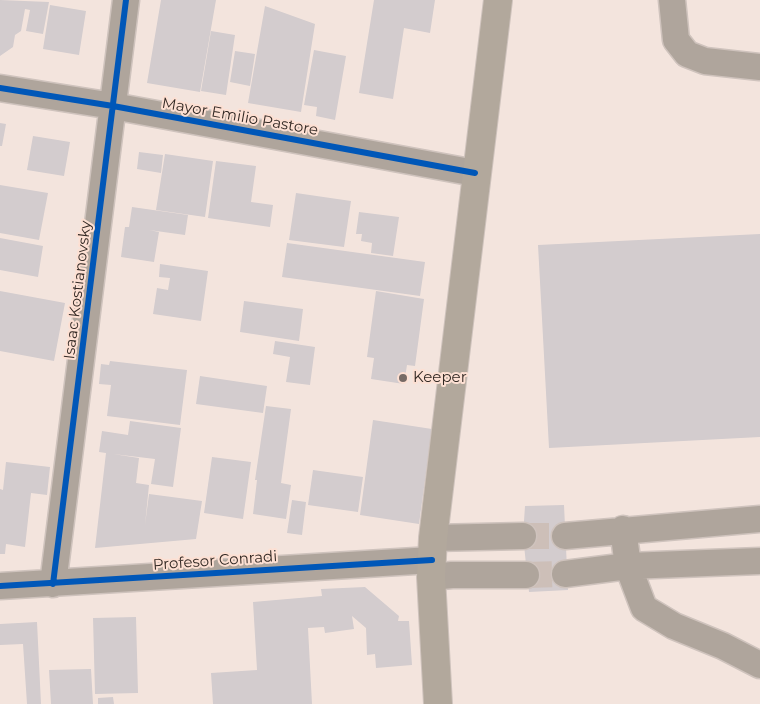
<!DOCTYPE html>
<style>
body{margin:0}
canvas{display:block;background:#f3e4dd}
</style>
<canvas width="760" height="704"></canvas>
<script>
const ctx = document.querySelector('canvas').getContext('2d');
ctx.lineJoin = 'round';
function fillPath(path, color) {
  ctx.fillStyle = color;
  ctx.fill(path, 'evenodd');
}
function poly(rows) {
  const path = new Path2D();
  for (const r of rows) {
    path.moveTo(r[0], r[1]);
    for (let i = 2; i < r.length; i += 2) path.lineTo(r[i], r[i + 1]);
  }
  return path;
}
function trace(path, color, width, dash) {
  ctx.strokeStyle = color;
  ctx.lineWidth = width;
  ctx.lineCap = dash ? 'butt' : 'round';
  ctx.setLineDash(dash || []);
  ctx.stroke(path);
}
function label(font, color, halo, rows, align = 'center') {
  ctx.font = font + ' Montserrat,sans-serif';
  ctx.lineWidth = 4;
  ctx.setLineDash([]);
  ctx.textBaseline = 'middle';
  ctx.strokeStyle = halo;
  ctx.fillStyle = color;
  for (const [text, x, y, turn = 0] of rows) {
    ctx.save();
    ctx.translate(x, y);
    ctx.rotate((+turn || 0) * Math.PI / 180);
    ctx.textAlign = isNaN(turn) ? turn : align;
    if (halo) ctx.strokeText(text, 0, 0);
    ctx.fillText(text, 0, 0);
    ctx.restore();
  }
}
const building = poly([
 [0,0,49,2,43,34,26,31,30,10,25,9,21,31,15,35,13,47,0,56],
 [161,0,216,0,200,92,147,83],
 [374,0,435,0,430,33,404,28,393,99,359,93],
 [50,5,86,11,79,55,43,49],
 [265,6,315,24,301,112,248,103],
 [211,31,235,35,226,95,201,91],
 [314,50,346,56,335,120,316,116,317,107,304,105],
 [235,51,255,54,250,86,230,82],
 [0,123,6,124,2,146,0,146],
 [33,136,70,142,64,176,27,170],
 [139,152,163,155,161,173,137,169],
 [165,154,213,161,205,217,156,210],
 [216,161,256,166,251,202,273,205,270,227,208,218],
 [0,185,48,193,39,240,0,233],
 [296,193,351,201,344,247,289,240],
 [132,207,188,215,185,235,149,230,159,232,154,262,121,257,125,227,129,227],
 [359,212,399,217,393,256,371,253,372,243,361,241,362,234,356,234],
 [760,234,760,437,549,448,538,245],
 [0,238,43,246,38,277,0,270],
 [287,243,425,262,420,296,282,277],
 [160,264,208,271,201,321,153,314,157,288,168,290,170,278,159,277],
 [0,291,65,303,54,361,0,351],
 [376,291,424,299,415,366,407,365,404,384,371,379,374,358,367,357],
 [244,301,303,309,299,341,240,332],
 [275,341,315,347,310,385,286,382,290,357,273,354],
 [110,361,187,370,180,425,107,416,111,385,99,384,101,364,109,365],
 [200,376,267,386,263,413,196,404],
 [266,406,291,409,281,483,291,485,286,519,253,514,257,480,255,480],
 [373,420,432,429,419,524,360,515],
 [130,421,181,428,173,487,151,484,155,459,113,454,139,458,136,483,149,485,145,525,149,494,202,501,196,539,95,548,106,453,99,452,102,431,128,435],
 [212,457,251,462,243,519,204,513],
 [6,462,50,467,47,495,31,493,25,547,6,544,5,554,0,554,0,489,3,490],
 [313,470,363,477,358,512,308,505],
 [292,500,306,502,302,535,287,533],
 [564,505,568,590,529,592,523,536,525,506],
 [365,587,399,616,398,621,409,621,412,665,376,668,375,654,367,655,366,628,352,616,354,629,325,633,324,627,308,628,312,704,213,704,211,673,257,670,253,602,322,596,321,589],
 [136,617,138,693,95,694,93,618],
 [37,622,41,704,27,704,23,644,0,645,0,624],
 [91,669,93,704,51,704,49,670],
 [113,697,114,704,98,704,98,698]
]);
const minorTunnel = poly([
 [523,536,565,536],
 [526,575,565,574]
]);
const minor = poly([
 [672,0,676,40,687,54,705,61,760,67],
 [0,88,113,106,475,173],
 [623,529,628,566,644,608,674,626,723,646,760,665],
 [565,536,760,519],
 [433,538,523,536],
 [565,574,628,566,760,561],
 [431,577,452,575,526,575],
 [53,584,126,0],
 [0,586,432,560]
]);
const major = poly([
 [438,704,431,577,433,538,498,0]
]);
const cycleway = poly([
 [0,88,113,106,475,173],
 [53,584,126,0],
 [0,586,432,560]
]);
const markers = [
 [403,378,5,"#766a65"]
];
const streetNames = [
 ["Mayor Emilio Pastore",240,117,10],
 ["Isaac Kostianovsky",78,290,-83],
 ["Profesor Conradi",215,561,-4]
];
const poiNames = [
 ["Keeper",413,378]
];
fillPath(building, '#d3ccce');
trace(minorTunnel, '#cdbfb8', 26, [26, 13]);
trace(minor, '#cfc3bd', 29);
trace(major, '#cfc3bd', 30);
trace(minor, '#afa59c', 26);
trace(major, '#b2a89c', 28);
trace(cycleway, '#0057b8', 6);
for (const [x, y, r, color] of markers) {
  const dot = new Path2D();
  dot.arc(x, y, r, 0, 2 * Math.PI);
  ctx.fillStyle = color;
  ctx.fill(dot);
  trace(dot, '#fde0d3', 2);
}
label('15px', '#332924', '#fde0d3', streetNames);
label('15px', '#332924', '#fde0d3', poiNames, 'left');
</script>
